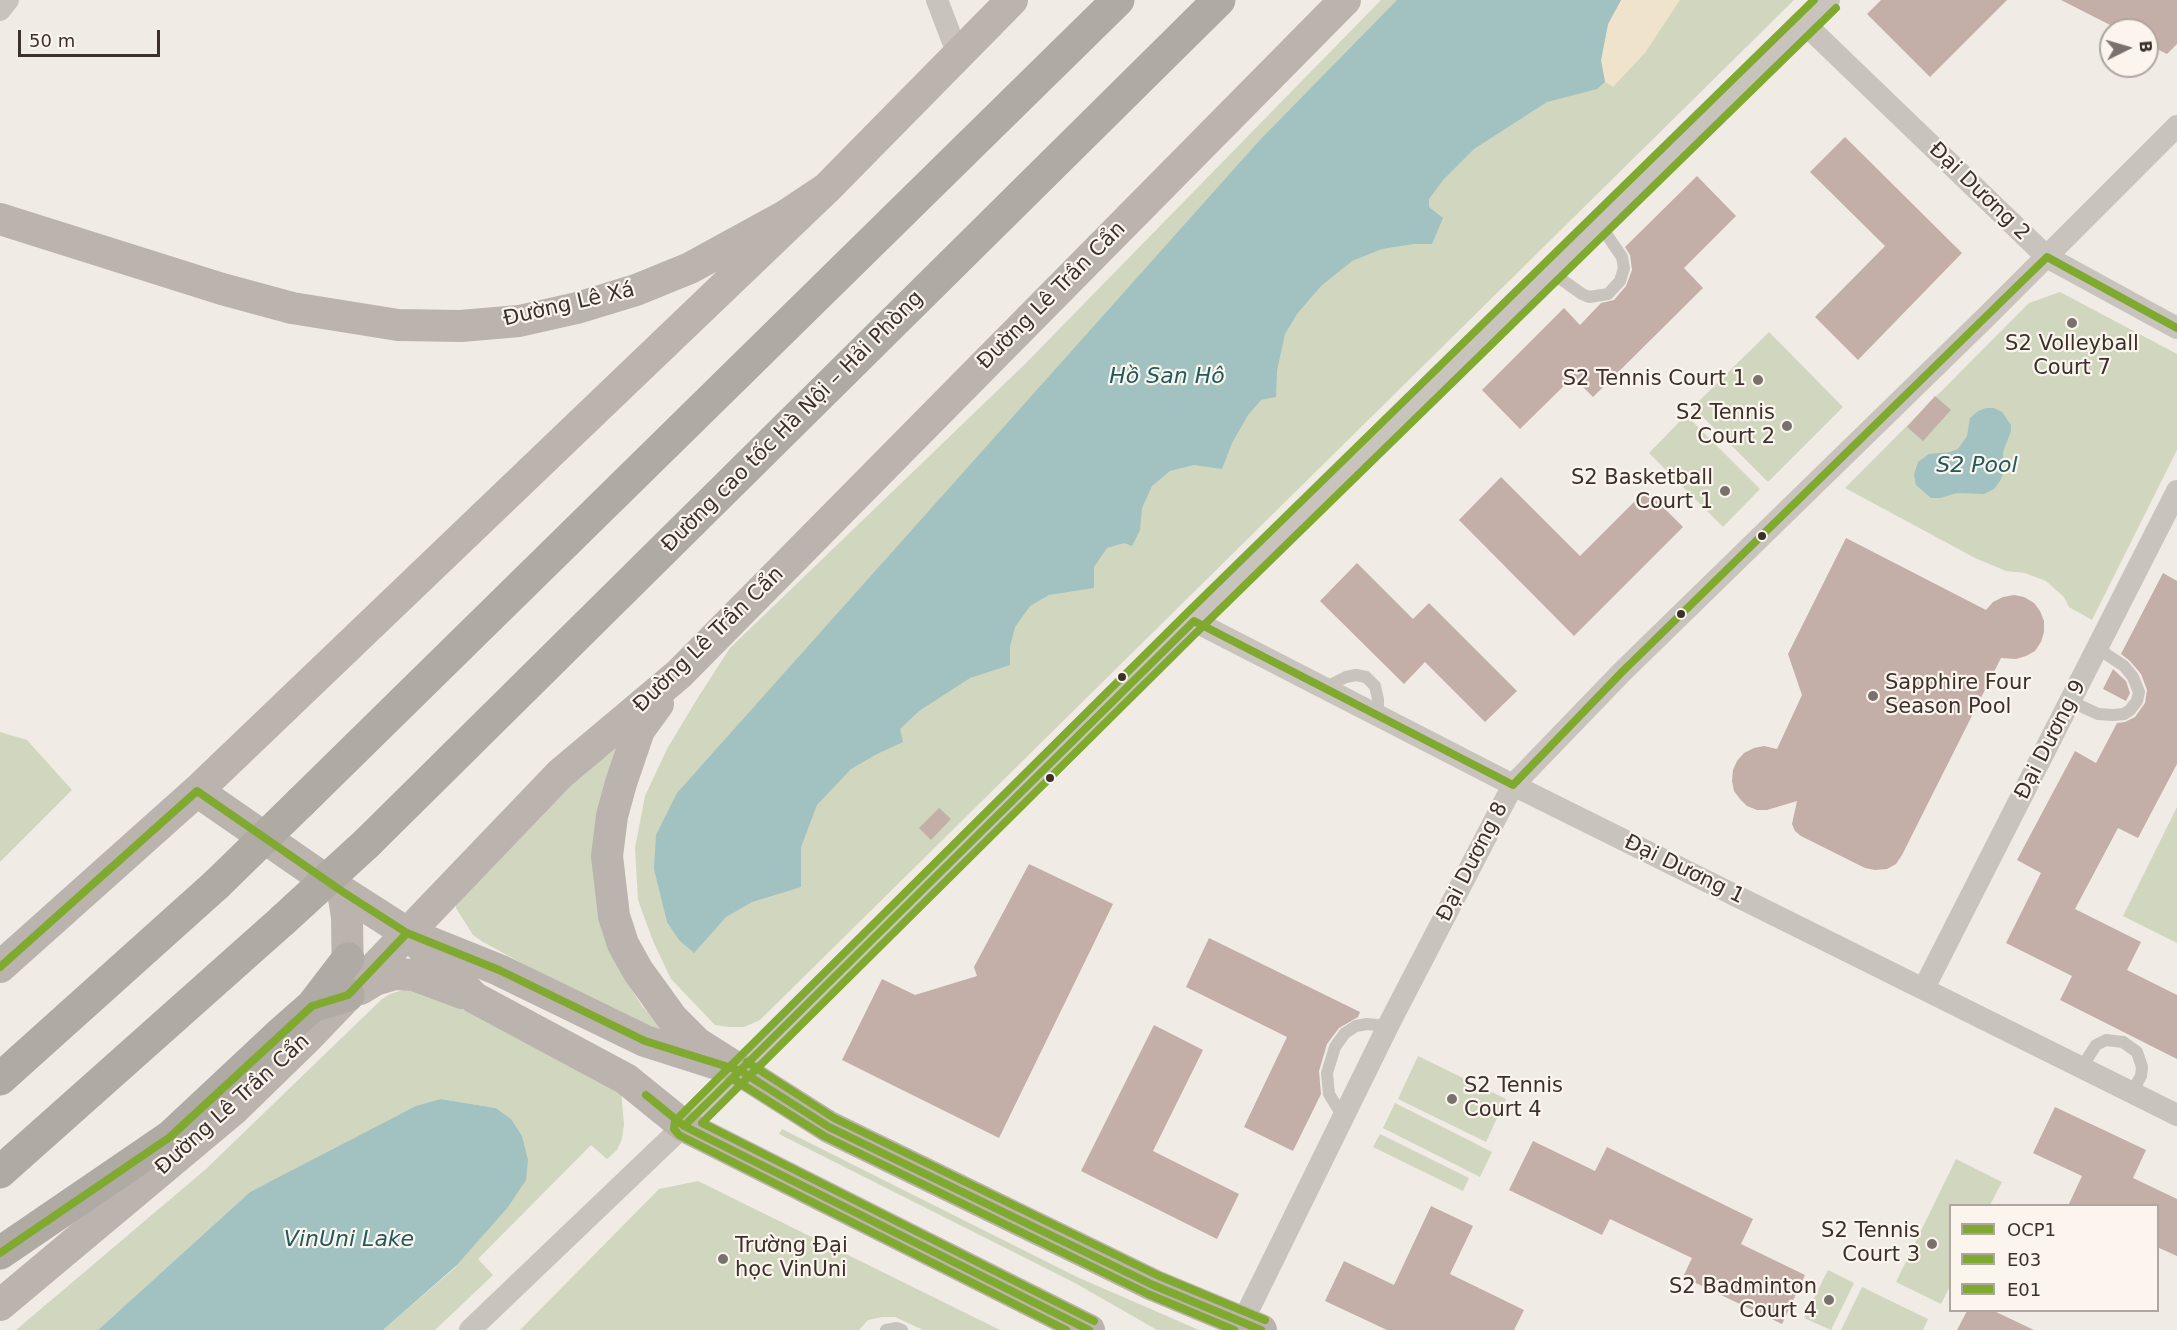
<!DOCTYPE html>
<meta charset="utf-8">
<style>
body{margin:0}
#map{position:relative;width:2177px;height:1330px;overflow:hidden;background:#f0ebe5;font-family:"DejaVu Sans",sans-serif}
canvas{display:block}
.legend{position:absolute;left:1949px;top:1204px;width:210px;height:108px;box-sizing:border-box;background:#fbf5ee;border:2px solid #aea6a0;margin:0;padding:8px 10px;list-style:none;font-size:18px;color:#3b302b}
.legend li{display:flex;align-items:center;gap:12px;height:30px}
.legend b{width:30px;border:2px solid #aea6a0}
.north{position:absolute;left:2099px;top:18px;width:60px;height:60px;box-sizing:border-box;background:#fbf5ee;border:2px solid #aea6a0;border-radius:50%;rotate:85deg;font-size:16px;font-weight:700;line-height:24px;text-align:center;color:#3b302b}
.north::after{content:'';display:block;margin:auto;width:21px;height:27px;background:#7a716c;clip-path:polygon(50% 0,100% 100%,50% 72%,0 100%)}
.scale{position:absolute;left:18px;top:30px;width:142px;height:27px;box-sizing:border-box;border:3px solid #3b302b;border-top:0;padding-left:8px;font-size:18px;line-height:21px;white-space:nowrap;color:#3b302b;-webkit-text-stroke:4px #fbf5ee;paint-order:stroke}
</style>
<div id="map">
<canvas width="2177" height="1330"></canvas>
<ul class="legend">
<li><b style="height:8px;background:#7fa92f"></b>OCP1</li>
<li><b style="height:8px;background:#7fa92f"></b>E03</li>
<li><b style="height:8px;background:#7fa92f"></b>E01</li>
</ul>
<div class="north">B</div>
<div class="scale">50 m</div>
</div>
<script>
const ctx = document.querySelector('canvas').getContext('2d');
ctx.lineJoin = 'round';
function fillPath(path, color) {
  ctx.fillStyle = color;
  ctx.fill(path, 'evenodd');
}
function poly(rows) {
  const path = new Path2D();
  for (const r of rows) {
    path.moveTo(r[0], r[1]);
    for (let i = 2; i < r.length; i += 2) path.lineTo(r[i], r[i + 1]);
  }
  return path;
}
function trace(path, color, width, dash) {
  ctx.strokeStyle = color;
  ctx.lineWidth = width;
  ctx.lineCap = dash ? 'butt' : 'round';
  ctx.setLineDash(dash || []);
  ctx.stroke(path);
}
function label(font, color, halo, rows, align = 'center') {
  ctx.font = font + ' "DejaVu Sans",sans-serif';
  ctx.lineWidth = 4.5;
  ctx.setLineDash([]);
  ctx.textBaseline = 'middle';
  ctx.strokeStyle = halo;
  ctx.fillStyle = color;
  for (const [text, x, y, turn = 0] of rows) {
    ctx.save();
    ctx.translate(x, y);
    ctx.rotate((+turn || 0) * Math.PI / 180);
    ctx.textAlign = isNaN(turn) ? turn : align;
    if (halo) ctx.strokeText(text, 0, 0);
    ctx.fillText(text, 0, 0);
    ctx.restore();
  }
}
const green = poly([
 [1381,0,1794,0,760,1020,744,1027,729,1027,715,1025,671,979,653,941,638,900,635,848,645,796,667,749,697,699,730,648,1025,364],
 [2060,292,2177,354,2177,450,2092,620,2069,607,2064,597,2046,581,2025,573,2006,571,1975,558,1845,488,2029,303],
 [1769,332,1843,407,1768,482,1693,407],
 [1686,415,1760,489,1723,527,1649,453],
 [0,732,27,740,72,790,0,862],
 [616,741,619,754,623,976,642,1006,659,1024,660,1030,655,1035,483,942,473,935,456,908,456,895],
 [2177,807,2177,943,2123,916],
 [441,988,621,1091,624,1124,622,1139,617,1150,607,1159,591,1145,478,1259,493,1275,435,1330,383,1330,456,1267,511,1119,496,1108,441,1099,250,1192,98,1330,16,1330,206,1169,382,999,390,994,403,990],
 [1418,1056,1506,1099,1486,1142,1398,1099],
 [1395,1103,1492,1152,1480,1177,1383,1128],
 [782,1129,1077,1277,1199,1330,1157,1330,1075,1283,779,1134],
 [1380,1134,1469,1178,1463,1191,1373,1147],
 [1956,1159,2002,1182,1990,1205,1950,1206,1950,1286,1941,1304,1896,1282],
 [698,1181,1000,1330,923,1330,895,1317,882,1317,868,1320,859,1330,520,1330,659,1189],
 [1828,1270,1854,1283,1831,1330,1804,1318],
 [1862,1287,1928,1319,1923,1330,1841,1330]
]);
const sand = poly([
 [1621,0,1680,0,1645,53,1613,87,1605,82,1601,61,1608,24]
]);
const water = poly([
 [1397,0,1621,0,1608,24,1601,60,1605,82,1597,89,1547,102,1474,149,1444,179,1429,199,1429,207,1443,218,1432,244,1414,244,1382,249,1352,261,1321,286,1297,314,1285,334,1277,371,1276,397,1261,400,1248,415,1232,443,1222,469,1194,465,1170,471,1152,486,1142,508,1140,530,1132,546,1124,543,1107,548,1094,567,1094,588,1049,595,1030,606,1015,627,1010,647,1010,665,970,678,919,711,900,729,903,742,877,754,851,769,817,805,801,847,801,887,752,902,726,917,694,953,679,940,667,922,654,869,656,835,677,793,1259,141],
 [1986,408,1994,408,2002,412,2011,425,2011,431,2003,452,2004,472,2000,481,1994,489,1984,494,1957,493,1940,498,1931,498,1916,485,1914,475,1918,462,1929,454,1950,452,1958,449,1967,436,1970,418,1978,411],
 [441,1099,496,1108,511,1119,522,1136,528,1160,526,1180,508,1207,456,1266,383,1330,98,1330,250,1192,416,1106]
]);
const building = poly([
 [1881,0,2007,0,1930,77,1867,14],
 [2061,0,2177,0,2177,44,2167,54,2147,44,2147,30,2120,30],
 [1845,137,1962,253,1858,360,1815,317,1885,246,1810,172],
 [1697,176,1736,216,1684,268,1703,288,1593,397,1573,377,1520,429,1482,390,1564,308,1580,325,1601,303,1614,300,1626,286,1632,270,1630,255,1625,247],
 [1935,396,1951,410,1923,441,1907,427],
 [1501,477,1580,556,1646,490,1683,527,1574,636,1459,520],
 [1846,538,1986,610,1993,602,2003,597,2014,595,2024,597,2034,603,2040,611,2044,621,2044,632,2041,642,2035,651,2026,656,2016,659,2001,658,1902,855,1896,864,1887,869,1875,870,1865,868,1801,836,1795,831,1792,824,1797,801,1767,810,1757,810,1747,806,1740,799,1734,791,1732,781,1733,770,1737,761,1744,753,1754,748,1764,746,1777,749,1802,695,1788,654],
 [1357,563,1413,619,1429,603,1517,691,1485,722,1425,662,1404,684,1320,601],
 [2163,573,2177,581,2177,764,2138,838,2118,828,2075,909,2141,942,2127,970,2177,995,2177,1059,2060,1000,2072,976,2006,943,2041,873,2017,860,2075,751,2096,763,2117,723,2125,722,2135,717,2145,703,2147,690,2141,674,2130,661,2121,654],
 [2113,669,2126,681,2130,693,2126,701,2103,689],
 [939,808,951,819,931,840,919,828],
 [1029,864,1113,904,999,1138,842,1060,882,979,915,995,977,976,974,967],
 [1209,938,1360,1012,1358,1017,1339,1028,1327,1044,1319,1071,1321,1094,1293,1151,1244,1127,1287,1037,1186,987],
 [1154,1025,1203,1050,1153,1151,1239,1194,1217,1239,1081,1171],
 [2055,1107,2146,1150,2133,1178,2177,1199,2177,1256,2157,1247,2157,1206,2068,1206,2082,1176,2033,1153],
 [1533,1141,1595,1171,1607,1147,1753,1219,1741,1244,1805,1275,1782,1324,1683,1277,1692,1258,1610,1219,1602,1235,1509,1190],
 [1431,1206,1473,1226,1450,1274,1524,1310,1514,1330,1387,1330,1325,1301,1344,1261,1394,1285],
 [1967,1311,1994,1311,2034,1330,1957,1330]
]);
const lane = poly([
 [1551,272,1582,294,1589,297,1608,294,1620,281,1624,268,1622,257,1600,225],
 [1324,688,1346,677,1356,675,1366,677,1375,686,1378,699,1378,715],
 [2070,701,2098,714,2113,715,2124,714,2130,710,2137,701,2139,692,2133,677,2124,666,2097,648],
 [2082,1067,2096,1045,2106,1040,2123,1042,2137,1052,2142,1067,2141,1076,2132,1092],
 [1343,1117,1329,1094,1327,1073,1335,1047,1345,1033,1356,1026,1367,1024,1388,1026],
 [886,1330,897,1328,902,1330]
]);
const street = poly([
 [937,0,958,55],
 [0,10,8,0],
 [1805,24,2047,257,2177,328],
 [1194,621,1513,785,2177,1115],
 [1924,988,2177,491],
 [1243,1321,1391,1020,1513,785,1623,671,1984,319,2177,126],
 [470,1330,741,1071,1194,621,1829,0]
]);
const secondary = poly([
 [0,219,222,289,292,308,398,325,461,326,519,321,577,308,636,290,690,268,785,216,827,188,1012,0],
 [658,704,639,730,621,783,612,816,607,856,614,916,623,944,638,971,672,1018,697,1043,829,1127,1153,1285,1261,1330],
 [197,791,343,892,407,933,499,970,645,1041,714,1063],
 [343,892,347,917,348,985],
 [407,933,475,998,626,1079,684,1126,1089,1330],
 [0,967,197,791,827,188],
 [360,989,375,980,395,974,414,975,462,993],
 [0,1305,233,1110,309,1036,560,774,679,674,1345,0]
]);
const highway = poly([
 [301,802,1118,0],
 [367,843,1219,0],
 [312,1006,348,959],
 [0,1079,217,884],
 [0,1172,283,920],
 [0,1253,170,1137,279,1035,312,1006,348,995]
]);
const highwayBridge = poly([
 [217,884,301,802],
 [283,920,367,843]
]);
const bus1 = poly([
 [0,967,197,791,343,892,407,933,499,970,645,1041,741,1071,829,1127,1153,1285,1261,1330],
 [646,1095,684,1126,1089,1330],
 [684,1126,1194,621,1513,785,1623,671,2047,257,2177,328],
 [0,1253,170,1137,312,1006,348,995,407,933]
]);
const bus2 = poly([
 [735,1080,824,1136,1148,1294,1234,1330],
 [1094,1321,702,1123,1201,628,1836,8]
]);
const bus3 = poly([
 [747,1062,834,1118,1157,1275,1265,1320],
 [1066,1330,679,1135,674,1129,675,1121,1187,613,1814,0]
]);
const markers = [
 [2072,323,6,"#7a716c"],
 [1758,380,6,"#7a716c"],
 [1787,426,6,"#7a716c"],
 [1725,491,6,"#7a716c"],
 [1762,536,5,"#3b302b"],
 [1681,614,5,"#3b302b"],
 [1122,677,5,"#3b302b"],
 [1873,696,6,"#7a716c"],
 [1050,778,5,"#3b302b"],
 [1452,1099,6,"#7a716c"],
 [1932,1244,6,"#7a716c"],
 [723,1259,6,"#7a716c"],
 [1829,1300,6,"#7a716c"]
];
const streetNames = [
 ["Đại Dương 2",1979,192,44],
 ["Đường Lê Trần Cẩn",1052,296,-45],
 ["Đường Lê Xá",569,305,-13],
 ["Đường cao tốc Hà Nội – Hải Phòng",793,422,-45],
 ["Đường Lê Trần Cẩn",709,640,-44],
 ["Đại Dương 9",2051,740,-63],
 ["Đại Dương 8",1473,862,-63],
 ["Đại Dương 1",1684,870,26],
 ["Đường Lê Trần Cẩn",233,1105,-42]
];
const poiNames = [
 ["S2 Volleyball",2072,345,"center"],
 ["Court 7",2072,369,"center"],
 ["S2 Tennis Court 1",1746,380],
 ["S2 Tennis",1775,414],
 ["Court 2",1775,438],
 ["S2 Basketball",1713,479],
 ["Court 1",1713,503],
 ["Sapphire Four",1885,684,"left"],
 ["Season Pool",1885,708,"left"],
 ["S2 Tennis",1464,1087,"left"],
 ["Court 4",1464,1111,"left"],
 ["S2 Tennis",1920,1232],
 ["Court 3",1920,1256],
 ["Trường Đại",735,1247,"left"],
 ["học VinUni",735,1271,"left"],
 ["S2 Badminton",1817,1288],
 ["Court 4",1817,1312]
];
const waterNames = [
 ["Hồ San Hô",1167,377],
 ["S2 Pool",1977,466],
 ["VinUni Lake",349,1240]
];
fillPath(green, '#d1d6bf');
fillPath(sand, '#efe3cc');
fillPath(water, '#a1c2c1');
fillPath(building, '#c3afa7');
trace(lane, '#c9c3be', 12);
trace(street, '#c9c3be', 22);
trace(secondary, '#bab3ae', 32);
trace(highway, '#afaaa4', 33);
trace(highwayBridge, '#afaaa4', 33);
trace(bus1, '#7fa92f', 8);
trace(bus2, '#7fa92f', 8);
trace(bus3, '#7fa92f', 8);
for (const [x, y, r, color] of markers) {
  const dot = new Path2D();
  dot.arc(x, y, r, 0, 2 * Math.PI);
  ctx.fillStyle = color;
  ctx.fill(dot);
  trace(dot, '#fbf5ee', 2);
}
label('21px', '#3b302b', '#fbf5ee', streetNames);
label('21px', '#3b302b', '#fbf5ee', poiNames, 'right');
label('italic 22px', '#1f5a5e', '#fbf5ee', waterNames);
</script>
